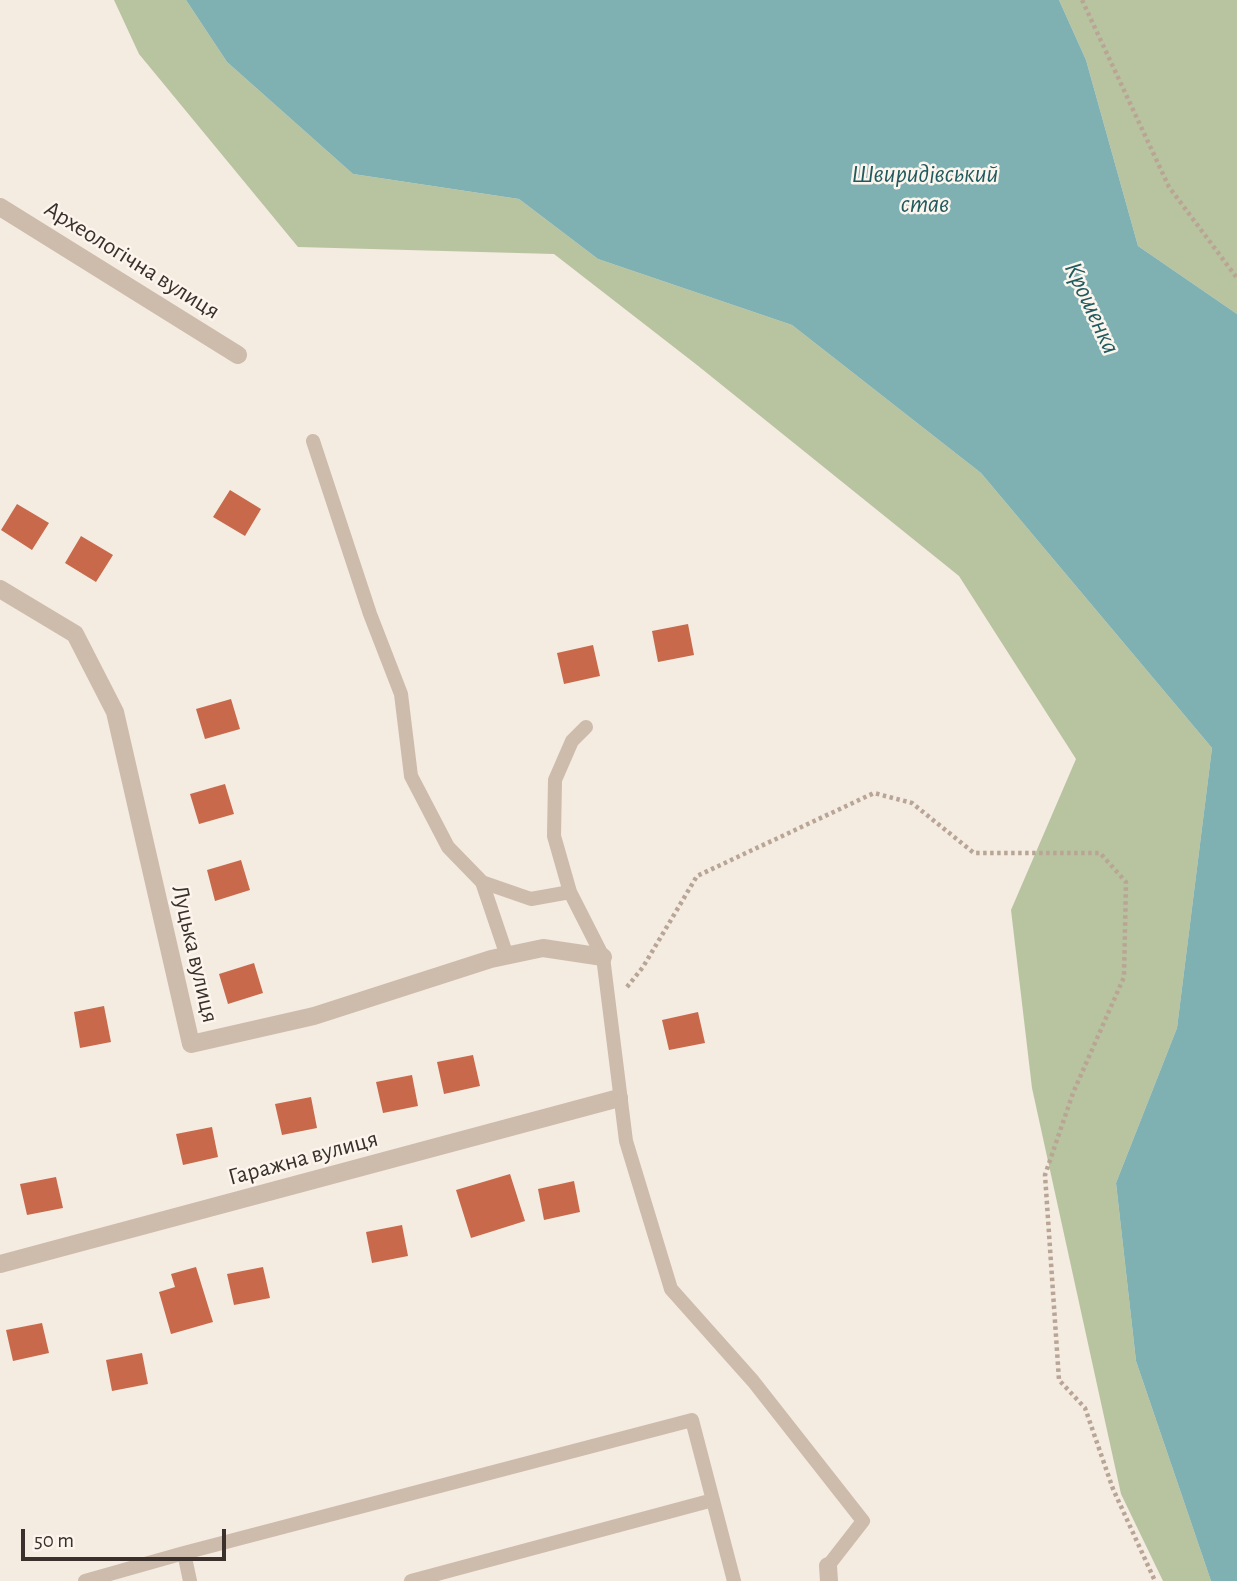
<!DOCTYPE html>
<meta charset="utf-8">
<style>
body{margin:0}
#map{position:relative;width:1237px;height:1581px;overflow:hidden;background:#f4ebe1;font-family:"Alegreya Sans",sans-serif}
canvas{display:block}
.scale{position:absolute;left:21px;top:1529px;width:205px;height:32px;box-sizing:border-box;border:4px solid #3b302b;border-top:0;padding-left:9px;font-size:21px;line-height:24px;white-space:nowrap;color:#3b302b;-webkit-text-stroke:5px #fbf5ee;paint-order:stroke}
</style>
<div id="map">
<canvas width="1237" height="1581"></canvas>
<div class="scale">50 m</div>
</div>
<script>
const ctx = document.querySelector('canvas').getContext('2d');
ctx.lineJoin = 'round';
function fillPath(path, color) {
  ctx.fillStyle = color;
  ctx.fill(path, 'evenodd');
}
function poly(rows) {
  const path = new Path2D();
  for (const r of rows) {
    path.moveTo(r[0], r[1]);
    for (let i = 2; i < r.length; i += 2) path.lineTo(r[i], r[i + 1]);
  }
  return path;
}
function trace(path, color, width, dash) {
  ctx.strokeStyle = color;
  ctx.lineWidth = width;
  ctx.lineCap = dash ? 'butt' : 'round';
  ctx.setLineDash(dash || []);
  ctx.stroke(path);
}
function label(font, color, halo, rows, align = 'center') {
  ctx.font = font + ' "Alegreya Sans",sans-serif';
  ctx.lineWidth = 5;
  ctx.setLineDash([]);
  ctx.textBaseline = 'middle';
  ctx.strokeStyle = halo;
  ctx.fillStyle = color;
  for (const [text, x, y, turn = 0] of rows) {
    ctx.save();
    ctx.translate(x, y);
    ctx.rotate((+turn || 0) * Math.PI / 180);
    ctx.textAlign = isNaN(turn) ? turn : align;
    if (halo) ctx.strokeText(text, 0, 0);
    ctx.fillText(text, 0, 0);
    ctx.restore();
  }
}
const green = poly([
 [114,0,186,0,227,62,353,174,519,199,598,259,792,325,981,473,1212,748,1177,1028,1116,1183,1136,1361,1211,1581,1163,1581,1121,1494,1032,1088,1011,910,1076,759,959,576,697,365,554,254,298,247,139,54],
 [1059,0,1237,0,1237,314,1138,246,1086,60]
]);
const water = poly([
 [186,0,1059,0,1086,60,1138,246,1237,314,1237,1581,1211,1581,1136,1361,1116,1183,1177,1028,1212,748,981,473,792,325,598,259,519,199,353,174,227,62]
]);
const building = poly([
 [230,490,261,509,245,536,213,517],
 [17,504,49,523,32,550,1,530],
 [81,536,113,555,96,582,65,563],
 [688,624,694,655,658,662,652,631],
 [593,645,600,676,564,684,557,653],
 [231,699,240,729,205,739,196,709],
 [225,784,234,814,199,824,190,794],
 [241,860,250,890,215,901,207,870],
 [254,963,263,993,228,1004,219,974],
 [104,1006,111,1042,80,1048,74,1012],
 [698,1012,705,1043,669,1050,662,1020],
 [473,1055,480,1086,444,1094,437,1062],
 [412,1075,418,1106,383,1113,376,1082],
 [311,1097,317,1128,282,1135,275,1104],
 [212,1127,218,1157,183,1165,176,1134],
 [510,1174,525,1221,471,1238,456,1190],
 [56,1177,63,1208,27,1215,20,1184],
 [574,1181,580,1212,544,1220,538,1189],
 [402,1225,408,1256,372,1263,366,1232],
 [196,1267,213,1322,171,1334,159,1292,175,1287,171,1274],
 [263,1267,270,1298,234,1305,227,1274],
 [42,1323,49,1353,13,1361,6,1330],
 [142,1353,148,1384,112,1391,106,1360]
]);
const path = poly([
 [1082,0,1169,187,1237,278],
 [627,987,643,967,697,876,874,793,912,803,974,853,1100,853,1126,882,1124,977,1073,1093,1045,1175,1059,1380,1085,1408,1113,1489,1155,1581]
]);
const service = poly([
 [313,441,370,614,401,694,411,776,448,847,482,882,507,956],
 [586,727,572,741,555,780,554,836,570,892,603,957,626,1141,671,1289,753,1381,863,1521,828,1566],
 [482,882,531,899,570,892],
 [184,1553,692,1420,734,1581],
 [85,1581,184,1553,190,1581],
 [411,1581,713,1500]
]);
const minor = poly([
 [0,207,238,355],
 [0,589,75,634,115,712,191,1044,314,1016,491,959,543,948,603,957],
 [0,1264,619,1098],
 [828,1566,829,1581]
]);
const streetNames = [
 ["Археологічна вулиця",132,260,32],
 ["Луцька вулиця",195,954,77],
 ["Гаражна вулиця",303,1158,-15]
];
const waterNames = [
 ["Швиридівський",925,174],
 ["став",925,204],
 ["Крошенка",1092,308,65]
];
fillPath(green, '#b8c4a0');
fillPath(water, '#7fb0b2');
fillPath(building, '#c8694b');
trace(path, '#b9a596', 4.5, [3.5, 3.5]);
trace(service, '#cdbbac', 14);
trace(minor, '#cdbbac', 18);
label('24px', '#3b302b', '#fbf5ee', streetNames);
label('italic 26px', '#1f5a5e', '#fbf5ee', waterNames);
</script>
